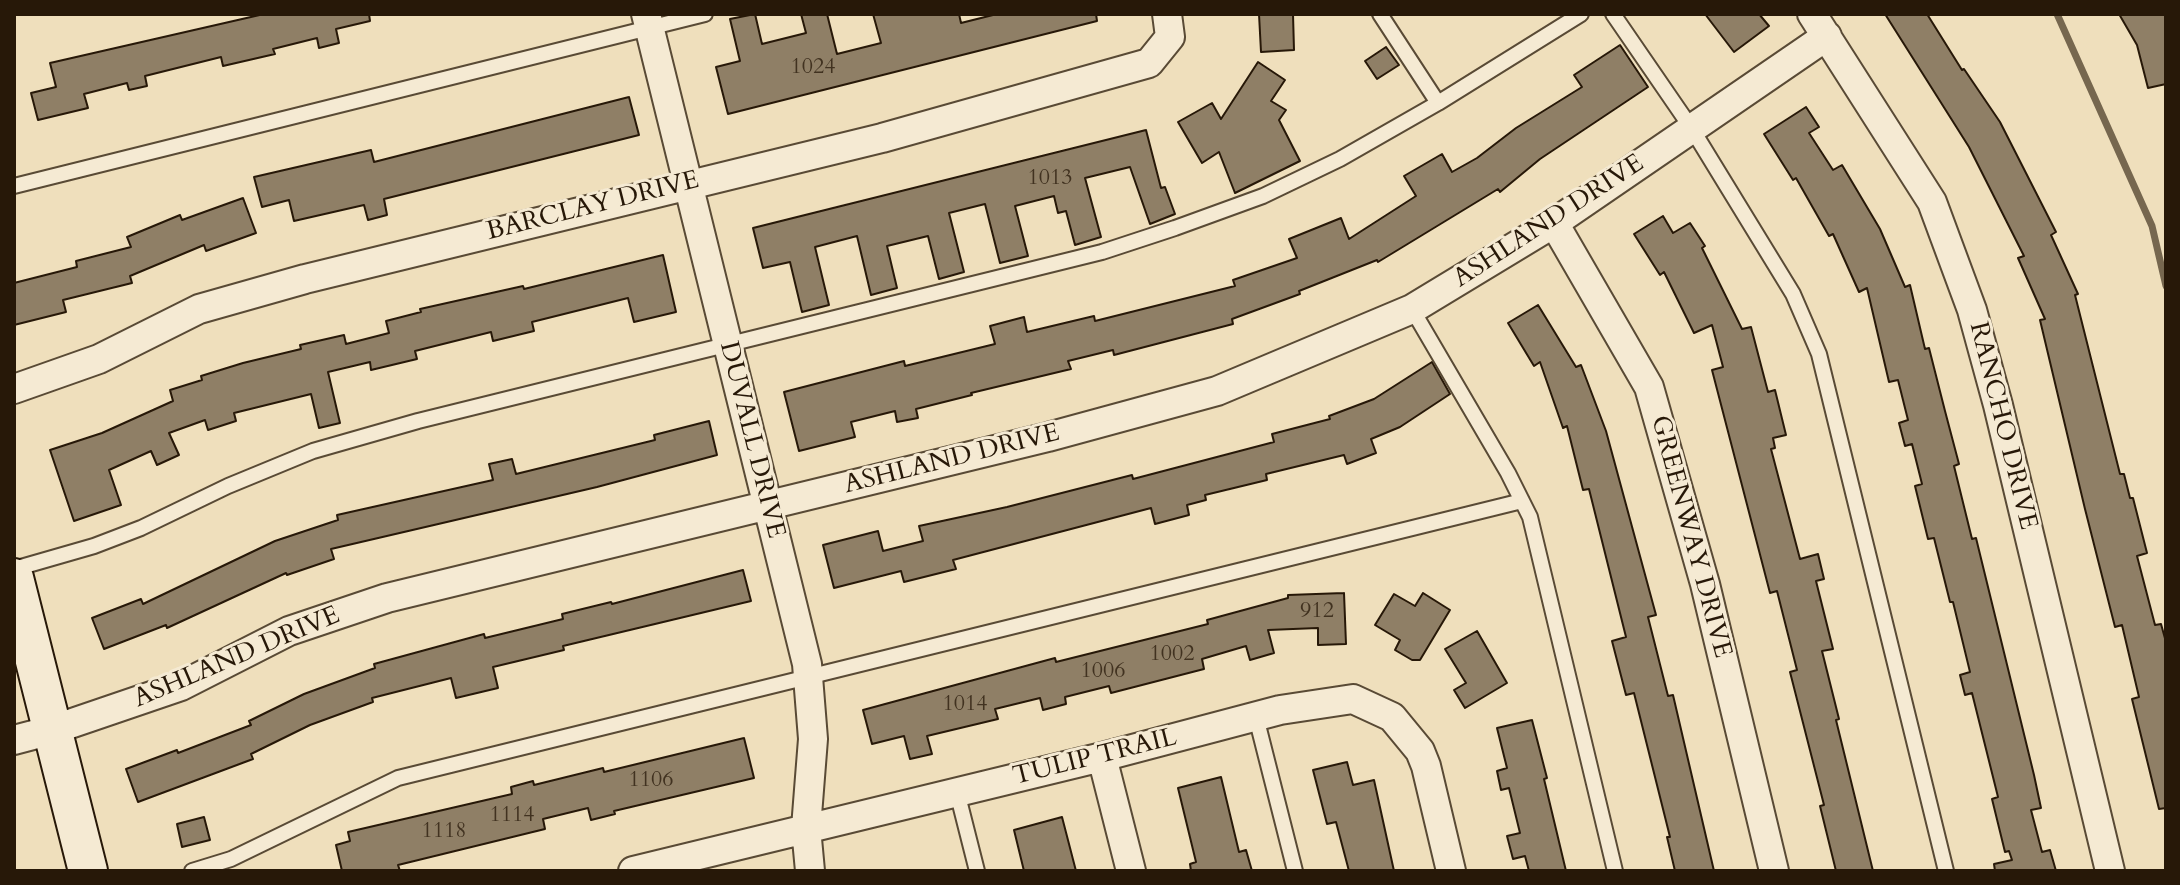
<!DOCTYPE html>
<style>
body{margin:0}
#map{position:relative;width:2180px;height:885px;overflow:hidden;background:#efdfbc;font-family:Cardo,serif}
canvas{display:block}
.frame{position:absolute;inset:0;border:16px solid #271808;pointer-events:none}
</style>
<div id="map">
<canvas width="2180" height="885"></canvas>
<div class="frame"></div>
</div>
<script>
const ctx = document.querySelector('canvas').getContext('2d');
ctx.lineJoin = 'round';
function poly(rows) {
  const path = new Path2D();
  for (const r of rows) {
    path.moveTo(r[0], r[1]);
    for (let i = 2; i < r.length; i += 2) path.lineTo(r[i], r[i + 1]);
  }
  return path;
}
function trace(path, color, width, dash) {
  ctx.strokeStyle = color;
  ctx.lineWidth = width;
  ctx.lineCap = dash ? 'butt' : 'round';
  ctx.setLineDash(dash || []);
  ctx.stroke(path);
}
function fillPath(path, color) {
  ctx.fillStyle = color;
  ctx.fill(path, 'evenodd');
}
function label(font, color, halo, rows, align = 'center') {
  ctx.font = font + ' Cardo,serif';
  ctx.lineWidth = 6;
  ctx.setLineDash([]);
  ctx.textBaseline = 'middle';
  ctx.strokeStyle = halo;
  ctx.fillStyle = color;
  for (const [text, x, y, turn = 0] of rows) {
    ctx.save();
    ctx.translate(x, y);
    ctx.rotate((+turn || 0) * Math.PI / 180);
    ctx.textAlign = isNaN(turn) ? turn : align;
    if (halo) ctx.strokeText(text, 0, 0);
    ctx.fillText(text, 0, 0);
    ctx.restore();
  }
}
const stream = poly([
 [2057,14,2152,226,2166,286]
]);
const building = poly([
 [264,14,369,14,370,21,336,29,339,43,319,48,317,38,273,49,275,54,223,66,221,57,145,76,147,86,129,90,127,83,84,94,88,108,38,120,31,93,56,87,50,63,264,14],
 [755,14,762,44,806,33,801,14,827,14,837,54,881,43,873,14,959,14,961,23,997,14,1096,14,1097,21,728,114,716,67,740,61,730,19,755,14],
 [1259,14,1293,14,1294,50,1261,52,1259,14],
 [1705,14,1759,14,1769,26,1734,52,1705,14],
 [1885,14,1927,14,1962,70,1964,69,2000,122,2056,232,2051,235,2078,294,2075,295,2120,474,2124,474,2130,498,2133,498,2147,553,2137,556,2155,625,2161,624,2166,642,2166,808,2159,809,2132,699,2139,697,2122,625,2115,627,2085,509,2040,320,2045,319,2018,258,2024,256,1969,147,1885,14],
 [2119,14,2166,14,2166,84,2148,88,2137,45,2119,14],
 [1620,45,1648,87,1540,159,1500,192,1498,189,1378,262,1377,260,1299,291,1300,294,1232,319,1233,324,1114,355,1113,350,1068,361,1071,369,971,393,972,395,916,409,918,418,897,422,895,411,851,422,855,437,799,451,784,392,904,361,905,366,995,344,990,326,1024,317,1027,332,1094,316,1095,321,1235,286,1233,280,1297,258,1289,239,1341,218,1349,239,1416,196,1404,176,1442,154,1452,172,1477,158,1516,128,1582,87,1574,75,1620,45],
 [1386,47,1399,65,1377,79,1365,61,1386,47],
 [1258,62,1285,80,1271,101,1286,110,1279,120,1300,161,1235,193,1219,152,1202,163,1178,122,1212,103,1221,119,1258,62],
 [629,97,639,135,384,199,387,215,368,220,364,205,294,221,289,200,262,207,254,177,371,150,374,162,629,97],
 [1806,107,1819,127,1809,133,1833,170,1842,165,1880,229,1905,287,1910,285,1925,349,1929,348,1945,411,1959,464,1954,466,1972,539,1976,538,2034,775,2041,808,2031,810,2042,852,2050,850,2056,871,1995,871,1994,864,2012,860,2009,851,2005,852,1992,799,1998,797,1972,693,1965,695,1960,675,1970,672,1953,602,1950,602,1934,538,1928,539,1915,486,1922,484,1912,444,1905,446,1899,423,1908,420,1898,380,1889,382,1867,288,1859,292,1833,234,1829,236,1796,178,1793,180,1764,134,1806,107],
 [1146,130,1161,188,1165,187,1175,214,1150,224,1130,167,1085,178,1101,237,1075,245,1066,211,1058,213,1054,196,1015,206,1028,256,1000,263,985,204,949,213,964,272,939,279,928,236,887,246,897,288,871,295,857,236,815,247,829,305,802,312,790,262,763,268,753,228,1146,130],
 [243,198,256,233,206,251,204,245,130,276,132,283,63,300,66,312,14,325,14,283,77,267,76,261,131,247,127,237,180,215,182,220,243,198],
 [1663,216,1673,233,1690,223,1705,246,1702,248,1742,329,1751,327,1768,392,1775,390,1786,435,1773,438,1775,448,1771,449,1800,559,1818,554,1824,579,1816,581,1833,649,1822,651,1839,719,1836,720,1873,871,1836,871,1820,806,1824,805,1790,672,1797,670,1777,591,1770,593,1712,370,1723,367,1712,325,1694,333,1664,272,1660,275,1634,234,1663,216],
 [663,255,676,312,634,322,628,298,532,322,534,331,493,341,491,332,415,351,417,359,371,370,370,362,328,372,340,423,319,428,311,394,234,413,236,421,208,430,205,420,169,433,179,455,157,465,151,451,109,470,121,505,74,521,50,450,102,433,173,401,170,390,202,380,201,376,243,363,301,349,300,345,344,335,346,344,389,333,386,321,421,312,420,309,523,286,524,289,663,255],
 [1538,305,1576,367,1581,365,1606,431,1656,615,1648,617,1668,696,1673,695,1714,871,1675,871,1667,837,1670,837,1634,693,1626,695,1612,641,1626,637,1589,489,1583,490,1567,426,1563,428,1540,362,1534,366,1508,323,1538,305],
 [1432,362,1450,394,1400,427,1371,439,1376,453,1347,464,1344,455,1266,474,1267,480,1205,495,1206,500,1187,505,1189,515,1155,524,1151,508,953,560,956,569,904,582,901,571,834,588,823,545,878,531,883,551,923,541,919,526,1007,507,1132,475,1133,479,1274,442,1272,434,1330,419,1329,416,1374,399,1432,362],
 [709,421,717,455,597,487,331,549,334,559,287,575,286,573,167,628,166,625,104,649,92,618,141,599,143,604,275,541,338,520,337,515,493,480,489,464,512,459,516,474,655,440,654,435,709,421],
 [743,570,751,601,563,646,564,650,493,667,498,688,456,698,451,678,372,698,373,702,310,725,251,754,253,759,138,802,126,769,177,750,178,753,251,725,249,721,304,694,375,668,374,664,484,634,485,638,563,619,562,614,611,602,612,604,743,570],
 [1344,593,1346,644,1318,645,1318,628,1268,630,1274,653,1250,660,1246,646,1202,659,1204,669,1111,693,1109,686,1065,697,1066,704,1043,710,1040,698,995,709,998,719,927,736,932,754,910,759,904,736,872,744,863,710,1055,658,1056,662,1208,624,1207,620,1288,598,1288,595,1344,593],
 [1423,593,1450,610,1420,660,1412,660,1395,650,1400,640,1375,625,1394,594,1415,606,1423,593],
 [1477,631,1507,683,1465,708,1454,690,1466,683,1445,649,1477,631],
 [1532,720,1547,778,1544,779,1566,871,1529,871,1525,856,1513,859,1507,836,1520,833,1509,788,1501,790,1497,771,1507,768,1497,728,1532,720],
 [744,738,754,778,614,811,615,814,591,820,588,808,543,819,545,829,398,865,400,871,342,871,336,845,350,841,348,832,512,794,511,787,533,781,534,785,603,768,604,772,744,738],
 [1347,762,1353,785,1374,780,1394,871,1349,871,1336,822,1327,824,1313,770,1347,762],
 [1221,777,1239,852,1246,850,1252,871,1191,871,1190,864,1196,862,1178,788,1221,777],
 [204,817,210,840,182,847,177,824,204,817],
 [1062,817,1076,871,1024,871,1014,830,1062,817]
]);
const lane = poly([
 [1380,14,1438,103],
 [1613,14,1692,129,1793,294,1819,354,1946,871],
 [14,186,705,14],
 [1412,309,1508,473,1530,517,1615,871],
 [14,569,94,546,141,528,228,486,313,451,418,421,1102,252,1175,228,1263,196,1340,159,1438,103,1581,14],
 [1256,717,1295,871],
 [957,792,977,871],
 [192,871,231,859,398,778,1522,501]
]);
const street = poly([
 [646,14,807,664,813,739,806,828,810,871],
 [1812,14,1932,202,1972,310,1998,405,2110,871],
 [1554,223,1649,387,1705,584,1774,871],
 [14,389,99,359,199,309,305,279,882,138,1149,63,1170,37,1167,14],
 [14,740,52,730,181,686,289,631,387,598,1048,437,1217,391,1412,309,1554,223,1827,36],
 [1102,757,1131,871],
 [633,871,1102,757,1280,710,1353,699,1392,717,1420,751,1426,766,1451,871]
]);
const secondary = poly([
 [14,578,88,871]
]);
const numberNames = [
 ["1024",813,68],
 ["1013",1050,179],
 ["912",1317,612],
 ["1002",1172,655],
 ["1006",1103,672],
 ["1014",965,705],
 ["1106",651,781],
 ["1114",512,816],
 ["1118",444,832]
];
const streetNames = [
 ["BARCLAY DRIVE",593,207,-14],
 ["ASHLAND DRIVE",1549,222,-33],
 ["RANCHO DRIVE",2002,426,76],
 ["DUVALL DRIVE",751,440,76],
 ["ASHLAND DRIVE",952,460,-14],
 ["GREENWAY DRIVE",1690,537,75],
 ["ASHLAND DRIVE",237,658,-23],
 ["TULIP TRAIL",1095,758,-14]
];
trace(stream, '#76674f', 7);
fillPath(building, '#8f7f66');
trace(building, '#271808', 2);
trace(lane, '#594a35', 18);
trace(street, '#594a35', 32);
trace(secondary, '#271808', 42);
trace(lane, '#f5ead3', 14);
trace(street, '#f5ead3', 28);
trace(secondary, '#f5ead3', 38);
label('22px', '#413220', null, numberNames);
label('26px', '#271808', '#f5ead3', streetNames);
</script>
